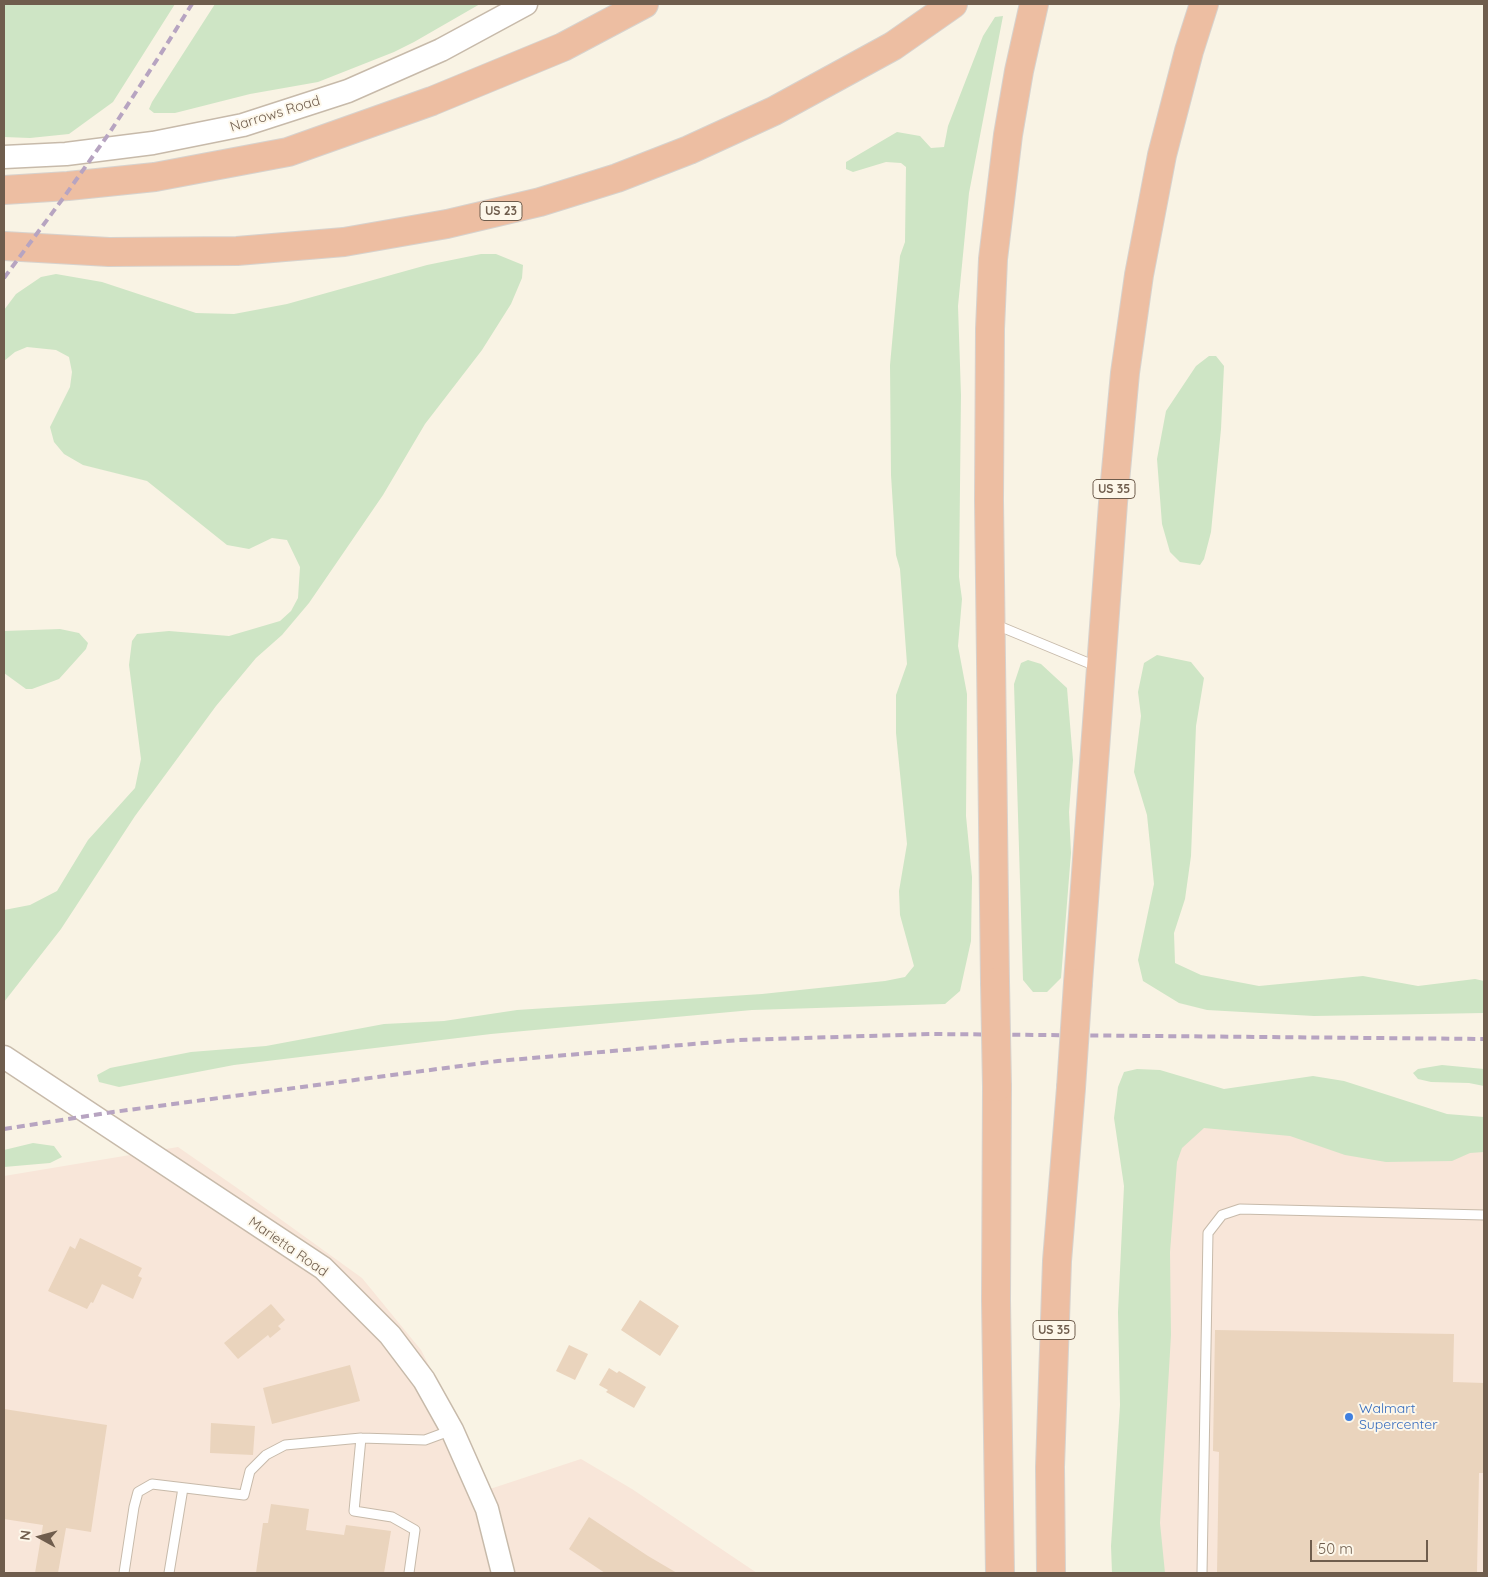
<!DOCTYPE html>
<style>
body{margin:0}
#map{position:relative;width:1488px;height:1577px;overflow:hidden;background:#f9f3e4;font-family:Quicksand,sans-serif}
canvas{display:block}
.frame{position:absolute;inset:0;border:5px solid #6f5d4d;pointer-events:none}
.north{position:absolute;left:15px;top:1512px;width:50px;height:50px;-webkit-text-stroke:4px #fdf7ea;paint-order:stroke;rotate:277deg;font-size:14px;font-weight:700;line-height:20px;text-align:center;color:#6f5d4d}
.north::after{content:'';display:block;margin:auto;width:18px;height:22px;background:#6f5d4d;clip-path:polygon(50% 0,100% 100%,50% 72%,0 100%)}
.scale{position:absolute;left:1310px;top:1540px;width:118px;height:22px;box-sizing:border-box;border:2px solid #6f5d4d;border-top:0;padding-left:6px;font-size:15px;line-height:18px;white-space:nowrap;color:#6f5d4d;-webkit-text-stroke:4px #fdf7ea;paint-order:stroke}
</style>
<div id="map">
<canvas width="1488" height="1577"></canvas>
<div class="frame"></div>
<div class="north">N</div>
<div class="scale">50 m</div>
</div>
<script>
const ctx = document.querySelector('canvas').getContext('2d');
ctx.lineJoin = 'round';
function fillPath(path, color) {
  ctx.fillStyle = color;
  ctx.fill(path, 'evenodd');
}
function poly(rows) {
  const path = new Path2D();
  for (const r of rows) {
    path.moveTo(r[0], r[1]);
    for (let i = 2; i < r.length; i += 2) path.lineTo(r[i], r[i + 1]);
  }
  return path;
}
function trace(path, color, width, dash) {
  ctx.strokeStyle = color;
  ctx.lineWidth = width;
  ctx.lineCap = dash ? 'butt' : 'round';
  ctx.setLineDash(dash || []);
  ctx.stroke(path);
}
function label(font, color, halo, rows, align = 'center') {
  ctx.font = font + ' Quicksand,sans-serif';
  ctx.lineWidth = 4;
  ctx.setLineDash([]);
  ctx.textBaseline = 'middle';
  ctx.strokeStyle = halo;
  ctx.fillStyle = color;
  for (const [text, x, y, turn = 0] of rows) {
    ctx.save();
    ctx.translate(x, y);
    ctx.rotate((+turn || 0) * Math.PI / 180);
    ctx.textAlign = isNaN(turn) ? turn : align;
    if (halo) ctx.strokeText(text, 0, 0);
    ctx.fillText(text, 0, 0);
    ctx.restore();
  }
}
const commercial = poly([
 [1159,1121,1484,1147,1484,1573,1141,1573],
 [178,1147,240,1190,362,1278,421,1350,469,1443,490,1489,581,1459,632,1489,757,1573,4,1573,4,1176]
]);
const green = poly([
 [4,4,175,4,113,102,69,134,30,138,4,137],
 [215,4,480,4,414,42,394,52,318,82,250,94,175,113,154,113,149,109,152,102],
 [1003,16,969,193,958,306,961,395,959,577,962,599,958,646,967,694,966,816,972,877,971,941,960,991,945,1004,752,1010,491,1034,234,1065,119,1087,99,1082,97,1075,110,1068,191,1052,266,1046,384,1024,444,1021,517,1010,762,994,885,981,905,977,914,966,900,915,899,891,907,844,896,733,896,695,907,664,900,569,896,555,891,475,890,365,900,256,905,242,906,167,901,163,886,162,853,172,846,169,846,162,897,132,920,136,931,148,944,147,948,126,983,36,995,17],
 [481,254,496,254,523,265,522,278,511,304,482,350,425,424,383,495,309,603,282,635,256,658,216,706,135,816,61,929,4,1002,4,910,30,905,57,891,88,840,135,788,141,759,129,665,132,641,137,634,169,631,229,636,280,621,291,611,298,598,300,567,287,540,272,538,249,549,227,545,147,481,83,465,64,454,54,442,50,427,70,387,72,372,69,357,56,350,27,347,15,352,4,361,4,310,16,294,41,277,56,274,102,282,196,313,234,314,287,304,427,265],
 [1209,356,1216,356,1224,366,1221,429,1211,532,1204,559,1200,565,1180,562,1170,552,1162,524,1157,459,1166,411,1196,366],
 [60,629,79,633,88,643,86,649,59,679,32,689,26,689,4,673,4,631],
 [1157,655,1191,662,1204,678,1196,726,1191,856,1185,899,1174,933,1175,963,1201,975,1259,986,1363,976,1418,986,1475,979,1484,981,1484,1013,1314,1016,1207,1010,1179,1003,1143,981,1138,960,1154,884,1147,815,1134,772,1141,716,1138,692,1144,663],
 [1028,660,1041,664,1067,688,1073,760,1069,812,1071,853,1061,978,1047,992,1033,992,1023,980,1014,684,1021,663],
 [1442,1065,1484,1069,1484,1086,1469,1083,1431,1082,1418,1079,1413,1073,1418,1069],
 [1137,1069,1160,1070,1224,1089,1313,1076,1344,1081,1447,1114,1484,1117,1484,1152,1470,1153,1452,1161,1386,1162,1345,1155,1290,1136,1204,1128,1182,1148,1177,1162,1170,1252,1171,1335,1160,1523,1165,1573,1112,1573,1111,1546,1120,1405,1118,1312,1124,1186,1114,1118,1118,1087,1124,1072],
 [33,1143,54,1146,62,1157,50,1163,4,1167,4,1150]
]);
const building = poly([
 [80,1238,142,1268,138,1276,142,1278,133,1299,102,1284,93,1303,91,1302,87,1309,48,1291,70,1246,75,1249],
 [640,1300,679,1326,660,1356,621,1330],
 [271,1304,285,1320,278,1326,281,1329,270,1338,268,1335,238,1359,224,1343],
 [1215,1330,1454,1334,1453,1382,1484,1383,1484,1473,1479,1473,1477,1573,1217,1573,1219,1452,1213,1451],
 [569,1345,588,1354,575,1380,556,1371],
 [350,1365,360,1401,272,1424,263,1388],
 [609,1368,617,1373,619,1371,646,1387,634,1408,606,1392,608,1390,599,1385],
 [4,1409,107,1425,91,1532,66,1528,58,1573,35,1573,43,1525,4,1519],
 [211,1423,255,1426,253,1455,210,1453],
 [271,1504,309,1509,306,1530,344,1535,346,1525,391,1531,384,1573,256,1573,263,1523,268,1523],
 [589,1517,648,1556,677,1573,605,1573,569,1549]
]);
const service = poly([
 [994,624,1098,667],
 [361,1438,354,1511,392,1517,415,1530,409,1573],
 [124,1573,134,1507,138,1492,152,1484,244,1495,250,1471,266,1455,285,1445,361,1438,425,1440,452,1430],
 [169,1573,183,1488],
 [1202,1573,1208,1233,1222,1215,1240,1209,1484,1215]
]);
const tertiary = poly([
 [4,157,66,154,153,143,243,125,348,91,441,50,526,4],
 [4,1057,323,1268,390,1335,424,1380,452,1430,487,1509,503,1573]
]);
const motorway = poly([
 [4,190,68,186,155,177,288,152,432,101,563,47,644,4],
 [4,246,109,252,237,251,344,242,447,224,540,202,617,178,689,150,774,111,893,46,953,4],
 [995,982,989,500,990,329,993,259,1008,135,1019,71,1034,4],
 [1078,983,1113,503,1125,373,1139,275,1162,155,1189,51,1204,4],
 [997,1087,996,1300,1000,1573],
 [1051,1573,1050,1467,1057,1261,1071,1088]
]);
const rail = poly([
 [4,278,64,197,110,132,160,55,192,4],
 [4,1129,113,1112,498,1061,739,1040,933,1034,1484,1039]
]);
const motorwayBridge = poly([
 [995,982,997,1087],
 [1071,1088,1078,983]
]);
const markers = [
 [1349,1417,5,"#3f7fe0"]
];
const shields = [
 [501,211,42],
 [1114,489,42],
 [1054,1330,42]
];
const shieldNames = [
 ["US 23",501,211],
 ["US 35",1114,489],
 ["US 35",1054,1330]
];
const streetNames = [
 ["Narrows Road",275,114,-17],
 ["Marietta Road",288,1247,35]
];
const shopNames = [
 ["Walmart",1359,1409],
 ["Supercenter",1359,1425]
];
fillPath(commercial, '#f8e6d9');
fillPath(green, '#cee5c5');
fillPath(building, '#ead4bd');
trace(service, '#c7baaa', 11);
trace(tertiary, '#c7baaa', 25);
trace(motorway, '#d7d2cd', 30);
trace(service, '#fff', 9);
trace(tertiary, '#fff', 22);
trace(motorway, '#edbea2', 28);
trace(rail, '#b7a4c1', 4, [8, 5]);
trace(motorwayBridge, '#d7d2cd', 30, []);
trace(motorwayBridge, '#edbea2', 28);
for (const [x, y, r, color] of markers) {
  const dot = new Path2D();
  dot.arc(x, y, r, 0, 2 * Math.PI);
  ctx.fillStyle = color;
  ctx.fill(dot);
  trace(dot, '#fdf7ea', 2);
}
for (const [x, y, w] of shields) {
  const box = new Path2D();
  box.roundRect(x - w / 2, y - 9.5, w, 19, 4);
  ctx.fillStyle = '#fdf7ea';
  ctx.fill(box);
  trace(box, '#6f5d4d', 1);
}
label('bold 12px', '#6f5d4d', null, shieldNames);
label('14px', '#6f5d4d', '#fdf7ea', streetNames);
label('14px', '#366cbe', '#fdf7ea', shopNames, 'left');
</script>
